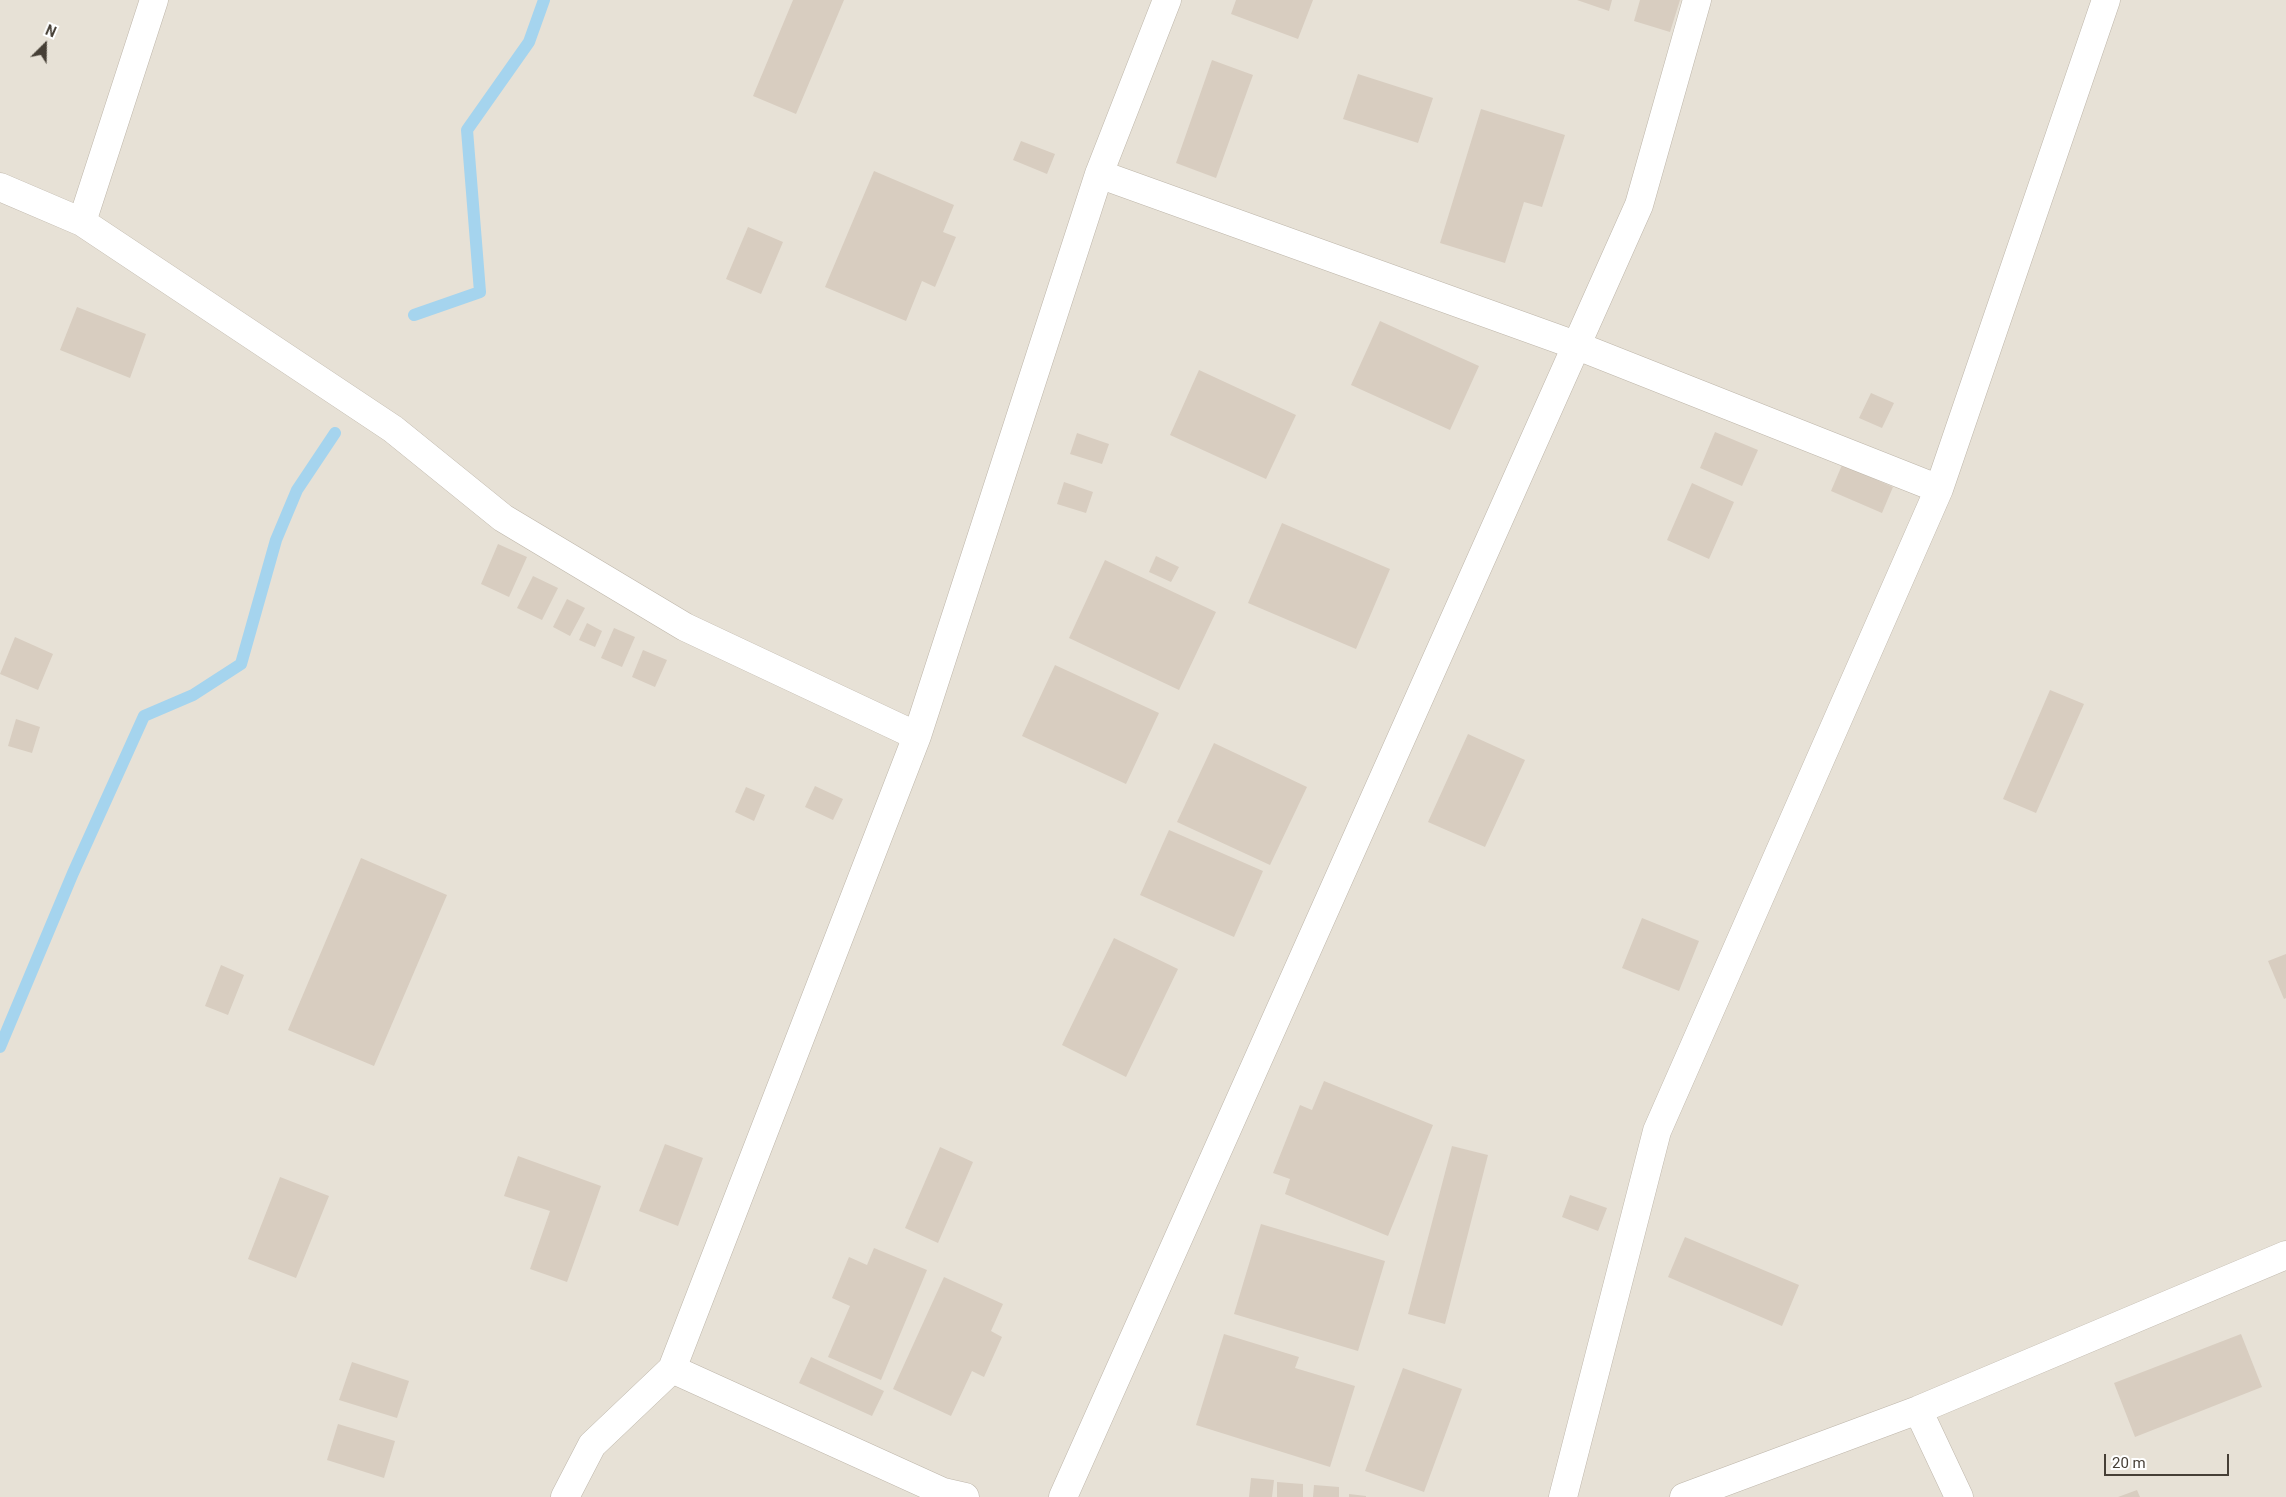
<!DOCTYPE html>
<style>
body{margin:0}
#map{position:relative;width:2286px;height:1497px;overflow:hidden;background:#f3efe8;font-family:Roboto,sans-serif}
canvas{display:block}
.north{position:absolute;left:20px;top:20px;width:50px;height:50px;-webkit-text-stroke:4px #fff;paint-order:stroke;rotate:23deg;font-size:14px;font-weight:700;line-height:20px;text-align:center;color:#463f36}
.north::after{content:'';display:block;margin:auto;width:18px;height:22px;background:#463f36;clip-path:polygon(50% 0,100% 100%,50% 72%,0 100%)}
.scale{position:absolute;left:2104px;top:1454px;width:125px;height:22px;box-sizing:border-box;border:2px solid #463f36;border-top:0;padding-left:6px;font-size:15px;line-height:18px;white-space:nowrap;color:#463f36;-webkit-text-stroke:4px #fff;paint-order:stroke}
</style>
<div id="map">
<canvas width="2286" height="1497"></canvas>
<div class="north">N</div>
<div class="scale">20 m</div>
</div>
<script>
const ctx = document.querySelector('canvas').getContext('2d');
ctx.lineJoin = 'round';
function fillPath(path, color) {
  ctx.fillStyle = color;
  ctx.fill(path, 'evenodd');
}
function poly(rows) {
  const path = new Path2D();
  for (const r of rows) {
    path.moveTo(r[0], r[1]);
    for (let i = 2; i < r.length; i += 2) path.lineTo(r[i], r[i + 1]);
  }
  return path;
}
function trace(path, color, width, dash) {
  ctx.strokeStyle = color;
  ctx.lineWidth = width;
  ctx.lineCap = dash ? 'butt' : 'round';
  ctx.setLineDash(dash || []);
  ctx.stroke(path);
}
const residential = poly([
 [0,0,2286,0,2286,1497,0,1497]
]);
const stream = poly([
 [414,315,480,292,467,130,529,42,544,0],
 [0,1047,73,873,144,716,193,695,241,664,276,540,297,490,335,433]
]);
const building = poly([
 [793,0,844,0,796,114,753,96],
 [1236,0,1313,0,1298,39,1231,14],
 [1577,0,1612,0,1609,11],
 [1640,0,1680,0,1670,32,1634,21],
 [1212,60,1253,75,1216,178,1176,163],
 [1358,74,1433,98,1418,143,1343,119],
 [1481,109,1565,135,1542,207,1524,202,1505,263,1440,243],
 [1021,141,1055,154,1047,174,1013,160],
 [874,171,954,205,943,232,956,237,935,287,922,281,906,321,825,287],
 [748,227,783,242,761,294,726,279],
 [77,307,146,334,130,378,60,350],
 [1380,321,1479,366,1450,430,1351,385],
 [1199,370,1296,415,1266,479,1170,435],
 [1871,393,1894,403,1882,428,1859,418],
 [1715,432,1758,450,1742,486,1700,468],
 [1077,433,1109,444,1102,464,1070,454],
 [1842,465,1893,487,1882,513,1831,491],
 [1064,482,1093,492,1086,513,1057,504],
 [1692,483,1734,502,1709,559,1667,540],
 [1282,523,1390,569,1356,649,1248,603],
 [498,544,527,557,509,597,481,584],
 [1156,556,1179,567,1171,582,1149,572],
 [1105,560,1216,612,1179,690,1069,638],
 [533,576,558,588,542,620,517,608],
 [567,599,585,608,570,636,553,627],
 [587,623,602,631,595,647,579,640],
 [614,628,635,637,622,667,601,658],
 [15,637,53,654,38,690,0,674],
 [643,650,667,660,655,687,632,677],
 [1055,665,1159,713,1126,784,1022,736],
 [2050,690,2084,704,2036,813,2003,799],
 [16,719,40,727,32,753,8,746],
 [1468,734,1525,760,1485,847,1428,822],
 [1214,743,1307,787,1270,865,1177,822],
 [815,786,843,799,833,820,805,807],
 [746,787,765,795,754,821,735,812],
 [1169,830,1263,871,1234,937,1140,895],
 [361,858,447,895,374,1066,288,1030],
 [1642,918,1699,941,1679,991,1622,968],
 [1114,938,1178,969,1126,1077,1062,1045],
 [2286,954,2286,998,2284,999,2268,961],
 [221,965,244,975,228,1015,205,1006],
 [1324,1081,1433,1125,1388,1236,1285,1194,1290,1179,1273,1173,1300,1105,1312,1110],
 [665,1144,703,1158,678,1226,639,1211],
 [1452,1146,1488,1155,1445,1324,1408,1314],
 [940,1147,973,1162,938,1243,905,1228],
 [518,1156,601,1186,567,1282,530,1269,550,1211,504,1196],
 [280,1177,329,1196,296,1278,248,1259],
 [1570,1195,1607,1208,1598,1231,1562,1217],
 [1261,1224,1385,1261,1358,1351,1234,1314],
 [1685,1237,1799,1285,1782,1326,1668,1277],
 [874,1248,927,1270,881,1380,828,1357,850,1306,832,1298,849,1257,867,1265],
 [944,1277,1003,1304,991,1331,1002,1337,984,1377,972,1371,951,1416,893,1389],
 [1224,1334,1299,1357,1295,1368,1355,1386,1330,1467,1196,1425],
 [2241,1334,2262,1387,2135,1437,2114,1383],
 [811,1357,884,1391,872,1416,799,1383],
 [352,1362,409,1381,397,1418,339,1400],
 [1403,1368,1462,1389,1424,1492,1365,1471],
 [338,1424,395,1441,384,1478,327,1460],
 [1251,1478,1274,1480,1272,1497,1249,1497],
 [1277,1482,1303,1484,1303,1497,1277,1497],
 [1314,1485,1339,1487,1339,1497,1313,1497],
 [2137,1490,2140,1497,2118,1497],
 [1349,1494,1366,1496,1366,1497,1349,1497]
]);
const minor = poly([
 [1099,174,1575,345,1939,489],
 [0,187,82,222,393,429,503,518,685,627,917,736],
 [82,222,154,0],
 [672,1369,943,1492,965,1497],
 [1918,1410,1959,1497],
 [565,1497,592,1445,672,1369,917,736,1099,174,1167,0],
 [1063,1497,1639,205,1697,0],
 [1563,1497,1657,1131,1939,489,2106,0],
 [1684,1497,1918,1410,2286,1255]
]);
fillPath(residential, '#e7e1d6');
trace(stream, '#a5d4ee', 12);
fillPath(building, '#d8cdc0');
trace(minor, '#beb6aa', 29);
trace(minor, '#fff', 28);
</script>
